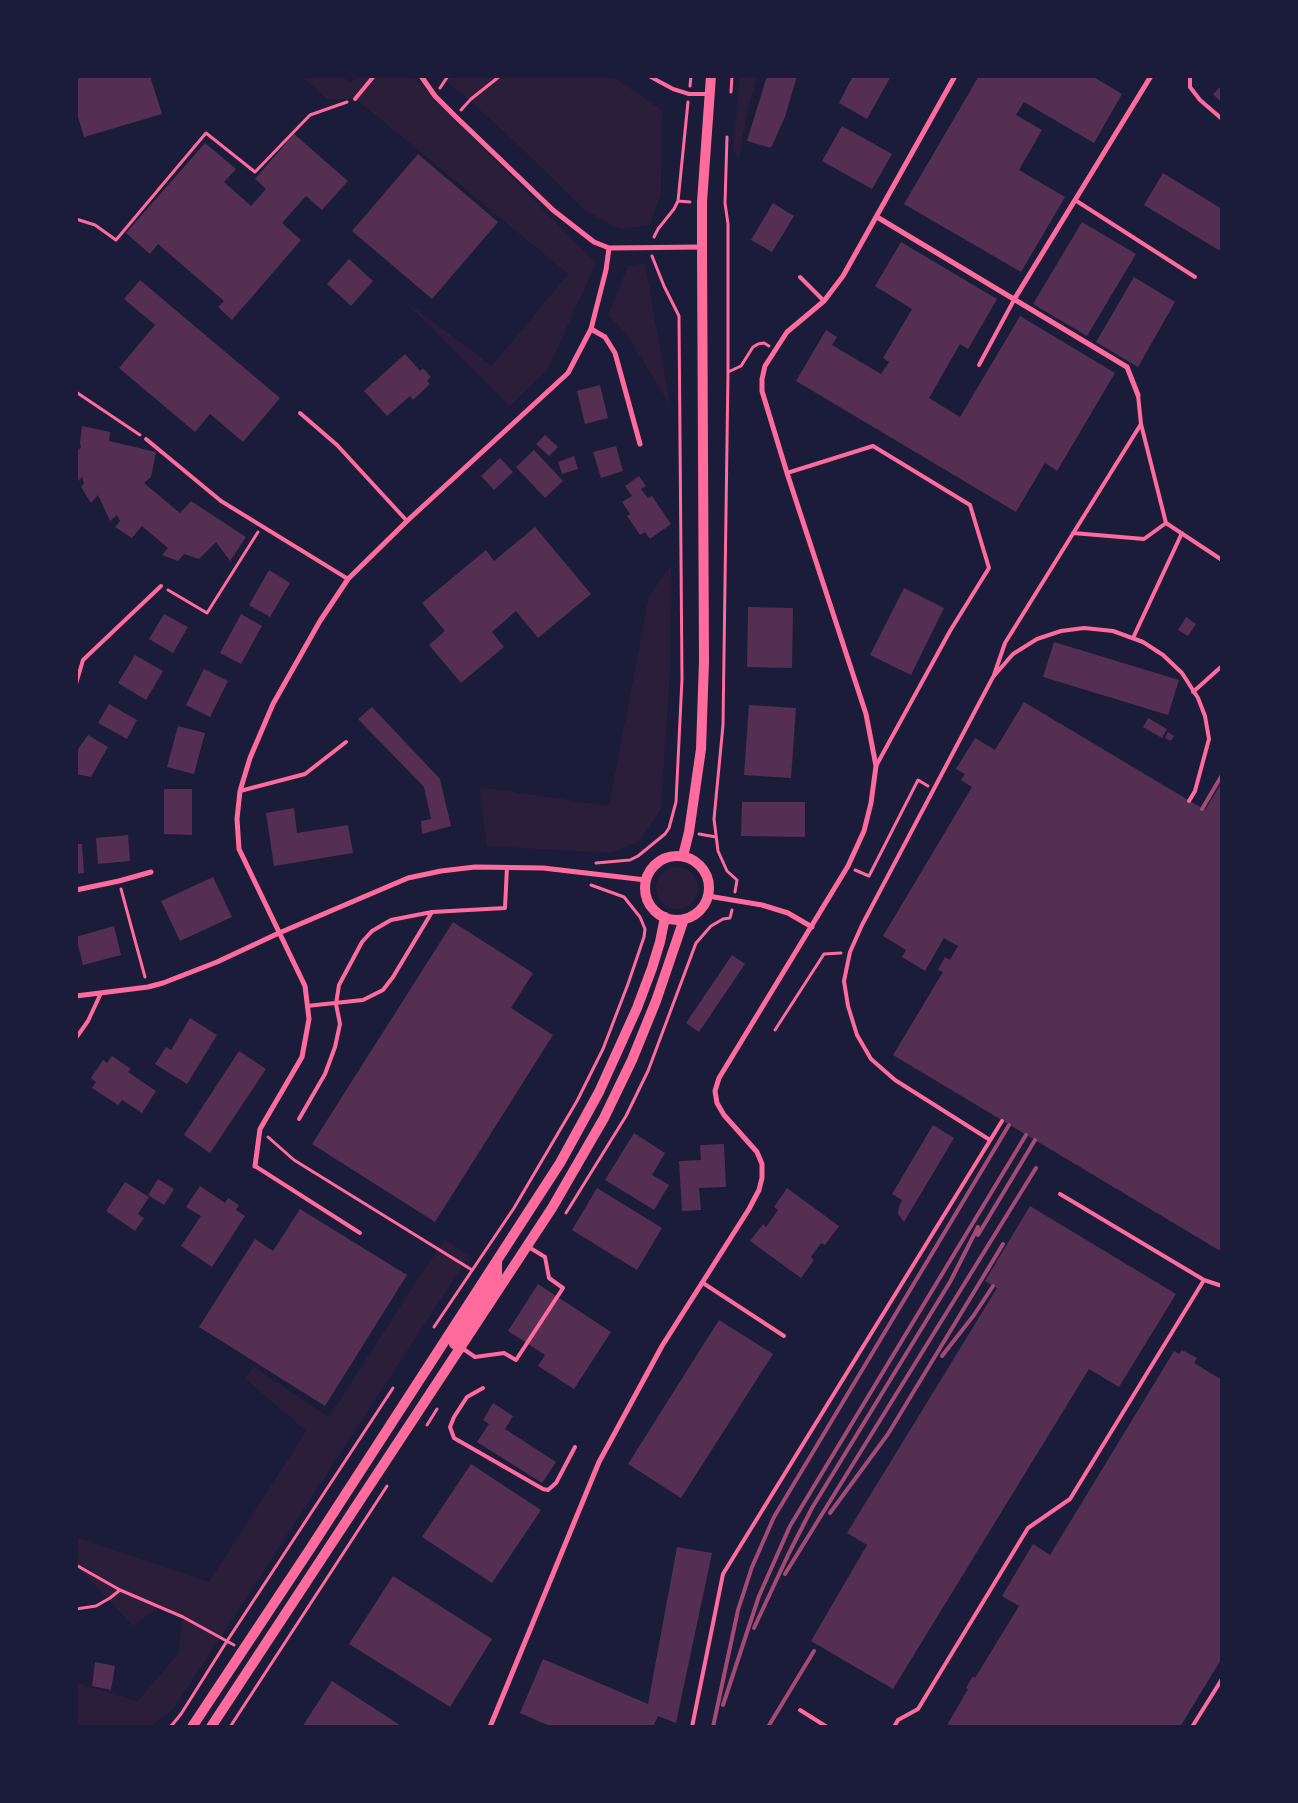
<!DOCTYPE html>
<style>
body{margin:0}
#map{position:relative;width:1298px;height:1803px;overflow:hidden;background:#1b1b3a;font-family:"Nunito Sans",sans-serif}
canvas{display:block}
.frame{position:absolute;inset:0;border:78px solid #1b1b3a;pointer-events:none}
</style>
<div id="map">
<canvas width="1298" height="1803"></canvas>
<div class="frame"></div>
</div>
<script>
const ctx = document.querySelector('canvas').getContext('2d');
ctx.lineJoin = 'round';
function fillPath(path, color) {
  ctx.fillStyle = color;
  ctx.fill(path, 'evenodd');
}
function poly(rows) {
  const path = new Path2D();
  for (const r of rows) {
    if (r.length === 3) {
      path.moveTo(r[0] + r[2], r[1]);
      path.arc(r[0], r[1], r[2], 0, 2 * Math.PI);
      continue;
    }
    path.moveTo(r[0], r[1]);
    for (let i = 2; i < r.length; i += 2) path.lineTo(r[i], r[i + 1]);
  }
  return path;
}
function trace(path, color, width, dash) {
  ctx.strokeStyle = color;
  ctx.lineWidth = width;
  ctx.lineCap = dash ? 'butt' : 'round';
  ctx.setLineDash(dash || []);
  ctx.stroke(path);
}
const green = poly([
 [301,76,342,76,350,83,357,76,412,76,596,263,548,369,510,406,406,302,492,366,568,274,356,99,327,99],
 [442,76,612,76,662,110,661,193,650,225,620,229,586,211,510,137],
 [740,76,757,76,746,117,739,161,733,149],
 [645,263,670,405,626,333,608,315,628,266],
 [671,565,670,671,661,809,640,841,611,853,487,846,479,787,609,806,649,596],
 [677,888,21],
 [445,1240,469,1256,175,1707,151,1727,76,1727,76,1683,138,1701,178,1654,183,1617,159,1607,133,1626,76,1565,76,1537,209,1582,306,1431,246,1379,253,1366,329,1417,421,1274]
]);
const building = poly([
 [76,76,150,76,162,114,84,137,76,110],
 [767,76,797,76,785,117,771,148,747,141],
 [853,76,891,76,867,119,839,103],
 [979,76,1092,76,1122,94,1094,143,1024,102,1016,115,1042,130,1019,170,1065,197,1021,272,904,204],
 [1222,85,1222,103,1213,94],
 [842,126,892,154,872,189,822,161],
 [294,134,348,181,322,210,306,196,282,223,301,240,232,320,218,307,224,301,158,244,150,254,126,233,205,143,236,169,224,182,251,206,266,189,255,179],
 [418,154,498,222,432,299,352,231],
 [1163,173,1222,209,1222,252,1144,205],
 [773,203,794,216,772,252,751,240],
 [1082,222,1136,254,1087,336,1033,304],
 [901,242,997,299,968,349,960,344,929,398,960,417,1020,316,1115,373,1057,471,1045,463,1016,512,796,381,826,330,837,337,832,345,881,374,889,362,883,358,912,309,875,286],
 [349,259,373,281,351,306,327,284],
 [1134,277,1175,302,1138,367,1096,342],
 [140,280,280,398,243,442,210,414,195,432,119,368,155,325,124,299],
 [405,354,420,371,423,368,431,377,427,381,430,384,413,400,410,396,387,416,364,391],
 [600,385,608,418,585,424,577,391],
 [82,426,110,432,109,441,156,452,151,477,144,483,180,513,191,501,246,537,230,561,216,542,199,559,184,554,178,561,162,555,168,548,142,526,132,538,115,527,120,521,117,515,110,521,98,495,91,503,81,487,84,483,82,477,77,482,76,481,76,453,81,447,80,443],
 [545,435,558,447,549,456,536,444],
 [616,446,623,471,601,478,593,452],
 [534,450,563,481,545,498,516,467],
 [574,456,578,469,562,474,558,462],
 [500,458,513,472,494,490,481,476],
 [639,476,646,486,641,489,648,498,652,496,671,524,650,539,645,532,640,535,627,516,630,514,622,502,632,496,625,486],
 [535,527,591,594,538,638,516,611,492,632,504,647,461,683,429,645,445,631,422,603,486,550,494,561],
 [269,570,290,583,270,617,249,605],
 [904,588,944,608,911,675,870,655],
 [748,607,793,608,792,668,747,667],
 [164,614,188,627,173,653,149,639],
 [241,614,262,626,241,664,220,653],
 [1186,617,1196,624,1188,636,1178,630],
 [1054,642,1179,680,1168,715,1043,677],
 [135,655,163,671,146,700,118,683],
 [204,669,228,681,210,717,186,705],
 [1024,702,1205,810,1222,782,1222,1252,893,1055,943,972,938,970,945,957,950,960,958,946,944,938,925,971,902,957,906,950,883,936,972,787,961,780,965,774,956,769,975,738,995,750],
 [109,704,137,720,127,739,98,723],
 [749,705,796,708,791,778,744,775],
 [372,707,440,779,451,826,422,834,421,821,431,819,424,787,358,719],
 [1148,718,1167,729,1162,738,1143,727],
 [178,726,205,733,194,774,167,767],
 [1168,732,1174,736,1171,741,1165,738],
 [88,735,108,747,91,777,76,774,76,752],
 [164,789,192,789,192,835,164,834],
 [742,802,805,802,805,837,741,836],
 [294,808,297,833,348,825,353,853,274,866,266,813],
 [128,835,130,861,98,864,96,838],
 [76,844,82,844,84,873,76,874],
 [213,877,232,917,180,941,161,901],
 [453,922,533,973,511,1008,553,1035,435,1222,312,1144],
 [114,926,121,955,83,965,76,937],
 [732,955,745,964,699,1032,686,1023],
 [190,1018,217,1035,187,1084,155,1064,166,1047,171,1050],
 [239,1051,266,1069,210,1153,184,1135],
 [112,1056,131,1069,128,1072,156,1091,142,1113,122,1100,118,1105,92,1088,96,1082,91,1078,103,1060,107,1063],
 [933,1125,954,1138,904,1222,898,1214,899,1206,902,1200,892,1194],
 [634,1133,665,1153,652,1175,669,1185,654,1210,605,1180],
 [724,1144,726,1187,699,1188,701,1210,682,1211,679,1161,701,1160,700,1145],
 [158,1179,174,1189,164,1205,148,1195],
 [125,1182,149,1197,138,1214,144,1218,135,1231,106,1211],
 [200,1186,225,1203,228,1198,239,1205,236,1210,245,1216,212,1267,181,1246,201,1216,186,1207],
 [597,1188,662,1228,637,1270,572,1230],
 [787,1188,839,1226,825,1245,821,1243,811,1257,814,1260,801,1278,750,1241,763,1224,766,1227,778,1210,774,1207],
 [1030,1206,1176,1294,1119,1387,1089,1369,893,1689,811,1641,867,1545,847,1533,997,1288,985,1281],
 [300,1209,407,1275,325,1406,199,1327,255,1239,273,1251],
 [538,1284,611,1332,574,1389,538,1366,545,1355,508,1331],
 [719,1320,773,1354,681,1498,628,1464],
 [1182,1350,1197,1358,1194,1363,1222,1380,1222,1658,1180,1727,946,1727,968,1689,966,1688,973,1676,975,1678,1019,1606,1002,1596,1033,1544,1050,1555,1174,1351,1179,1354],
 [493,1403,513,1416,505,1429,556,1462,542,1483,477,1442,489,1424,483,1420],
 [471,1464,541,1510,492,1583,422,1537],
 [677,1547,712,1553,676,1723,658,1716,653,1727,552,1727,520,1713,543,1659,648,1704],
 [393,1576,492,1639,450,1707,349,1644],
 [95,1662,115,1666,111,1690,92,1686],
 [332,1681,403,1727,302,1727]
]);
const path = poly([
 [690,86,691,76],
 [440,88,448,76],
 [731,92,732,76],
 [461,110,471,99,500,76],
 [727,137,725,203,728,224,728,372,723,725,714,819,718,851,727,871,737,880,735,892],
 [678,201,690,202],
 [76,219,95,225,116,240,206,133,255,172,310,115,347,102],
 [654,237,658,229,674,209,678,201,688,102],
 [728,372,741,366,753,347,758,344,764,343,769,346],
 [76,392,140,435],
 [168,590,207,613,258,532],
 [699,834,716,837],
 [596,863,630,860,638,856,665,834,669,828,676,802,682,679,679,316,664,286,652,256],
 [855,870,869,876,918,780,928,786],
 [121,889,145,977],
 [775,1030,824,954,841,953],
 [268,1137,294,1160,472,1270],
 [566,1213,626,1116,648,1071,696,943,711,926,723,919,730,918,732,910],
 [434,1327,514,1208,577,1101,603,1049,628,984,644,937,645,929,640,917,624,897,591,885],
 [427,1425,437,1409],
 [76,1565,120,1590,183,1617,234,1645],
 [76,1609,96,1606,110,1598,120,1590],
 [169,1727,172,1725,181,1714,227,1641,393,1388],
 [230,1727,387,1486]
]);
const service = poly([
 [649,76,673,89,689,94,708,94],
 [1190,76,1190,87,1200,100,1222,119],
 [355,99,374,76],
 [1075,200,1195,277],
 [800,277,824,301],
 [979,365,1015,298],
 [1138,395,1141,424,1166,523,1222,560],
 [300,413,337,445,407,521],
 [146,439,221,501,348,579],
 [787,473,873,446,970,505,989,568,950,631,876,766],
 [1073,533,1144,539,1166,523],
 [1133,638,1182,533],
 [994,675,1005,643,1141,424],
 [76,684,83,660,161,586],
 [1193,692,1222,666],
 [240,791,305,774,346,742],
 [307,1006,363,1000,383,990,393,977,432,912,505,908,507,867],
 [76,1038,88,1021,101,993],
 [299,1119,325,1074,335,1047,340,1024,336,1004,339,985,362,942,372,931,391,920,432,912],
 [990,1140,895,1080,871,1059,857,1035,848,1006,844,981,850,952,862,925,993,677,1013,654,1037,639,1061,631,1084,628,1113,631,1143,642,1163,655,1182,673,1198,698,1205,716,1209,739,1195,791,1189,801],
 [255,1166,360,1233],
 [1060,1194,1204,1280,1222,1286],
 [703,1283,784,1336],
 [462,1348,475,1357,504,1353,516,1360,563,1288,549,1278,545,1257,527,1246],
 [483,1388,467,1397,454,1417,450,1427,454,1438,543,1489,548,1490,556,1483,575,1447],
 [800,1710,827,1727],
 [692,1727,723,1574,1002,1121],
 [894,1727,898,1720,918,1709,1028,1528,1070,1499,1204,1280],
 [1192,1727,1222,1679]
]);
const minor = poly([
 [421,76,435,96,455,116,553,210,594,242,609,248,702,247],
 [877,217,1127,367,1138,395],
 [1015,298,1151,76],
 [591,329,605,337,615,353,640,444],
 [76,890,119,881,151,872],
 [708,896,762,905,788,913,812,927],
 [76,996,148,987,163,983,217,962,279,933,408,878,441,871,475,867,543,868,646,880],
 [255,1166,260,1129,302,1057,309,1019,305,986,239,849,237,819,240,791,250,758,273,704,320,621,348,579,407,521,568,373,591,329,606,270,609,248],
 [490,1727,599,1462,662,1346,749,1209,759,1190,762,1178,762,1164,757,1152,724,1115,717,1103,715,1091,719,1078,848,866,864,831,871,803,876,766,866,714,787,473,762,391,762,379,765,366,787,332,824,301,843,276,955,76]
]);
const secondary = poly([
 [683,856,689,832,701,749,704,661,702,247,702,202,711,76],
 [677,888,32],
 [461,1348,454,1344,497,1277,497,1261],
 [192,1727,310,1549,560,1163,599,1092,637,1008,652,968,660,942,665,917],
 [211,1727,552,1208,604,1118,632,1060,656,1001,684,919]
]);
const rail = poly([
 [1202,809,1222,775],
 [978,1235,1035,1140],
 [942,1356,974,1315,993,1286],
 [830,1513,888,1434,1003,1244],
 [785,1574,1036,1168],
 [754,1628,789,1553,812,1508,950,1282,978,1227],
 [723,1705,759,1596,790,1526,1026,1135],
 [713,1727,738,1610,752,1567,774,1517,1009,1125],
 [768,1727,814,1651]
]);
fillPath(green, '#2a1e3b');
fillPath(building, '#542f53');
trace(path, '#ff6b9d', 3);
trace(service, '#ff6b9d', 4);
trace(minor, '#ff6b9d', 5);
trace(secondary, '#ff6b9d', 10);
trace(rail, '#a44b75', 4);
</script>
